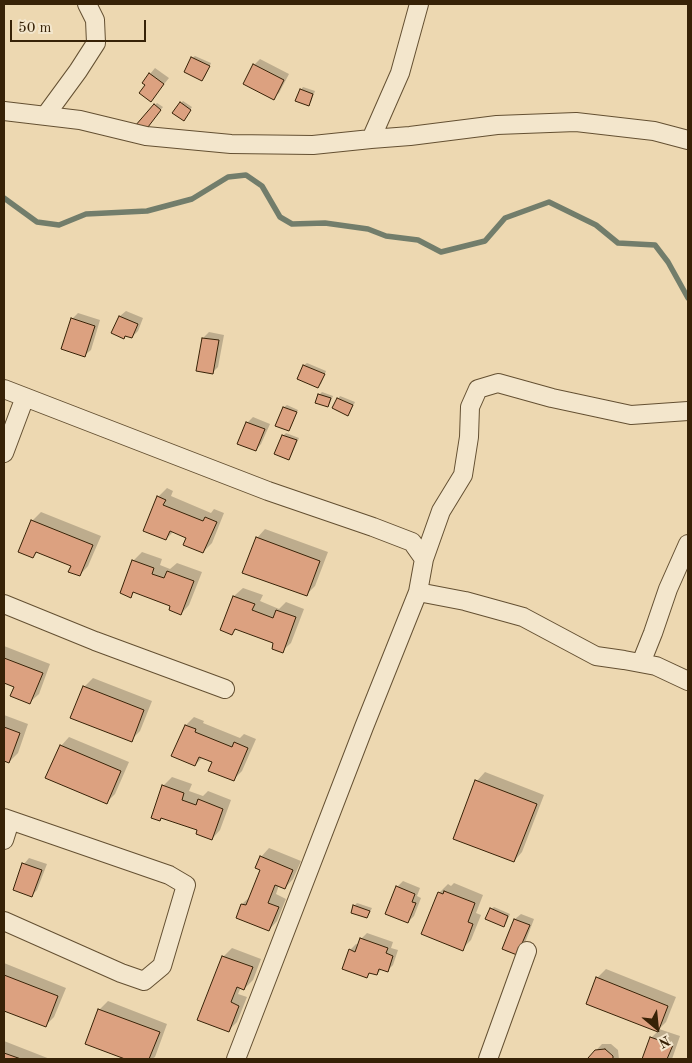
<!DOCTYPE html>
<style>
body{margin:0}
#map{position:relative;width:692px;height:1063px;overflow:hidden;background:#edd8b1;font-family:"Old Standard TT",serif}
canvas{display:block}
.frame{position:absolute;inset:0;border:5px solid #372207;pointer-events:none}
.north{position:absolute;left:632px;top:1003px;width:50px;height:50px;-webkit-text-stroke:4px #f3e6cc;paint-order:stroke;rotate:152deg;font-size:14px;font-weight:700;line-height:20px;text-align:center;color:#372207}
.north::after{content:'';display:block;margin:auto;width:18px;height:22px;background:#372207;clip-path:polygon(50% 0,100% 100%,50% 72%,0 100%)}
.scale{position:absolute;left:10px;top:20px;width:136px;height:22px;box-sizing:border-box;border:2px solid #372207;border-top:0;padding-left:6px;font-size:15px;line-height:18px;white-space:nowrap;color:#372207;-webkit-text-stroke:4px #f3e6cc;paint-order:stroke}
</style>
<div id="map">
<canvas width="692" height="1063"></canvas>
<div class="frame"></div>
<div class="north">N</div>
<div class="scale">50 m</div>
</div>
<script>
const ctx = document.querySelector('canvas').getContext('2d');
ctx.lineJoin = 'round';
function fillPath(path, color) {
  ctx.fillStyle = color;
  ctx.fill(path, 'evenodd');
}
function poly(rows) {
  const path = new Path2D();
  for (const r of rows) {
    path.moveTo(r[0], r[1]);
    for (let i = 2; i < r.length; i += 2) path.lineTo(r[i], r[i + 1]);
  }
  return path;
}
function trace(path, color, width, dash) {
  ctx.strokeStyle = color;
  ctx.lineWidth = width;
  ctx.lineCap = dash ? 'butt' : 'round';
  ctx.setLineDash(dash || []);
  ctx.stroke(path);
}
const shadow = poly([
 [195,56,211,63,205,77,202,80,192,58],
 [260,59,289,74,279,93,273,98,254,65],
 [155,68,169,78,151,100,147,85,150,74],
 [303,87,315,91,311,102,308,104,301,90],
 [183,101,192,107,186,117,181,103],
 [157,103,163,107,150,123,155,105],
 [126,311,143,318,138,331,132,337,113,332,120,316],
 [78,313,100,320,91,350,85,355,72,319],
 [209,332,224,335,218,367,212,373,198,370,203,338],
 [307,363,326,371,321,384,318,386,299,378,304,365],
 [322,392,333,396,330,403,328,406,319,395],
 [340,396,355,402,350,412,348,414,338,399],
 [287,405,298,410,291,427,289,430,277,425,284,407],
 [253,417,270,424,261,444,256,450,247,423],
 [286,433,299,438,291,456,289,459,276,454,284,435],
 [167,488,173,491,171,496,211,513,214,509,224,513,212,543,203,552,188,537,174,531,166,539,158,497],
 [41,512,101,536,88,566,80,575,72,565,38,551,33,557,20,552,32,521],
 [265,529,328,552,315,586,306,595,257,538],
 [142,552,162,559,160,565,170,569,177,563,202,572,189,605,181,614,172,606,135,592,130,596,133,561],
 [243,588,263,595,260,601,279,609,286,602,304,609,291,643,282,651,275,643,237,628,232,633,222,629,234,596],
 [4,646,50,664,39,694,30,702,15,687,4,682],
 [93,678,152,701,140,731,131,740,84,687],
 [4,715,28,724,18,753,9,762,4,760],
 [194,717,204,721,203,723,240,738,244,734,256,739,242,771,233,780,213,761,203,757,195,765,186,725],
 [69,737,129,762,115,794,107,802,61,746],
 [485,772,544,795,522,852,514,861,477,781],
 [172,777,192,784,189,791,203,796,208,791,231,800,220,830,212,839,199,830,163,817,160,820,163,786],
 [269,848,301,861,293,879,285,888,279,885,276,894,286,899,277,921,269,930,242,904,251,896,262,869,261,857],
 [29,858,47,864,37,890,31,896,24,864],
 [403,881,420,888,417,896,421,898,414,916,408,922,397,887],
 [454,883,483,895,476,913,481,915,471,940,462,949,439,893,448,884,451,886],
 [357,903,372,908,369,914,367,917,354,906],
 [494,907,510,914,506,923,503,925,491,909],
 [521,914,534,919,523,948,503,948,515,919],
 [367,933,393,942,391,948,398,950,393,965,387,971,382,969,377,974,371,972,366,977,350,950,356,944,359,945,361,939],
 [232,948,261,959,253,980,244,989,241,987,238,994,247,997,237,1022,229,1030,199,1019,224,956],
 [4,963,66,988,54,1017,45,1026,4,1009],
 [606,969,676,997,666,1022,659,1029,680,1036,672,1059,643,1059,651,1038,658,1031,597,978],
 [108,1001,167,1024,155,1057,152,1059,129,1059,87,1044,99,1010],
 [4,1041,50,1059,4,1059],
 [602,1044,611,1044,618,1050,619,1059,590,1059,589,1058]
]);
const stream = poly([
 [4,198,37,222,59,225,86,214,147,211,192,199,228,177,246,175,262,186,280,217,292,224,325,223,368,229,386,236,418,240,441,252,485,241,505,218,549,202,596,225,618,243,655,245,668,262,688,298]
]);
const building = poly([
 [191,57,210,66,202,81,184,72,191,57],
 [253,64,284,80,274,100,243,84,253,64],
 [149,73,164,84,151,102,139,93,145,85,142,83,149,73],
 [300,89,313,94,309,106,295,101,300,89],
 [180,102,191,110,184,121,172,113,180,102],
 [154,104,161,110,148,127,135,126,154,104],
 [119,316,138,324,132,338,125,336,124,339,111,333,119,316],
 [71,318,95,326,85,357,61,349,71,318],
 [202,338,219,340,213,374,196,371,202,338],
 [303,365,325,374,318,388,297,379,303,365],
 [318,394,331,398,328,407,315,403,318,394],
 [337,398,353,405,348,416,332,408,337,398],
 [283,407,297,412,289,431,275,426,283,407],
 [246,422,265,429,256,451,237,444,246,422],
 [282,435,297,440,289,460,274,454,282,435],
 [157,496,166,500,163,505,203,521,205,517,217,522,203,553,183,545,186,538,170,531,166,540,143,531,157,496],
 [31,520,93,545,80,576,68,572,71,566,36,552,33,558,18,552,31,520],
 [256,537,320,561,307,596,242,573,256,537],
 [132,560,154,568,152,574,164,578,167,571,194,581,181,615,169,610,170,606,133,592,131,598,120,593,132,560],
 [233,596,255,604,252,610,273,618,276,610,296,617,283,653,272,649,273,643,235,629,232,635,220,630,233,596],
 [4,658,43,673,30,704,10,696,14,687,4,683,4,658],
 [83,686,144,710,132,742,70,718,83,686],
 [185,725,196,729,195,732,232,747,234,742,248,748,234,781,208,771,212,762,199,757,195,766,171,756,185,725],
 [4,727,20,733,9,763,4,761,4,727],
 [60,745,121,771,107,804,45,778,60,745],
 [475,780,537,804,514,862,453,839,475,780],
 [162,785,184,793,182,800,196,805,198,799,223,809,212,840,196,834,197,830,161,818,160,821,151,818,162,785],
 [260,856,293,870,285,889,275,885,268,903,279,907,269,931,236,918,241,904,246,905,260,870,255,868,260,856],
 [22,863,42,870,32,897,13,890,22,863],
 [396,886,415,894,412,902,416,903,408,923,385,914,396,886],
 [444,891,475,903,468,922,473,924,463,951,421,934,438,892,443,894,444,891],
 [353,905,370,911,367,918,351,913,353,905],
 [490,908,508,916,504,927,485,919,490,908],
 [514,919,530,925,517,955,502,949,514,919],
 [360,938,388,948,386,953,393,956,388,972,379,969,377,975,369,973,367,978,342,969,349,949,355,952,360,938],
 [222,956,253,967,244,990,237,987,231,1002,239,1006,229,1032,197,1020,222,956],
 [4,975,58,996,46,1027,4,1011,4,975],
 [596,977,668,1006,658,1032,586,1004,596,977],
 [98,1009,160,1032,149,1059,125,1059,85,1044,98,1009],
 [650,1037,673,1045,667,1059,642,1059,650,1037],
 [605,1049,613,1056,613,1059,588,1059,588,1058,595,1050,605,1049],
 [4,1053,21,1059,4,1059,4,1053]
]);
const street = poly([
 [4,111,80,120,146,136,231,144,313,145,371,139,410,136,497,125,576,122,654,131,688,140],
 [45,116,78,71,96,43,95,20,87,4],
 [371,139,400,73,419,4],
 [4,389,268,491,373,527,412,542,424,559,418,592,364,727,236,1059],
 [4,453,25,397],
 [424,559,441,511,463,475,469,437,470,407,478,389,498,383,552,398,631,415,688,411],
 [418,592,465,601,523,617,596,656,624,660,656,666,688,681],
 [4,604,95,641,225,689],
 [641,663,653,633,668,589,688,544],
 [4,818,169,875,186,885,162,966,144,981,121,973,4,921],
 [4,840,10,821],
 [488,1059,527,951]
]);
fillPath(shadow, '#0003');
trace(stream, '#727d6b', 5.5);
fillPath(building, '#dca180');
trace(building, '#372207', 1);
trace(street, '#645032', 20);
trace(street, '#f3e6cc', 18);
</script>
